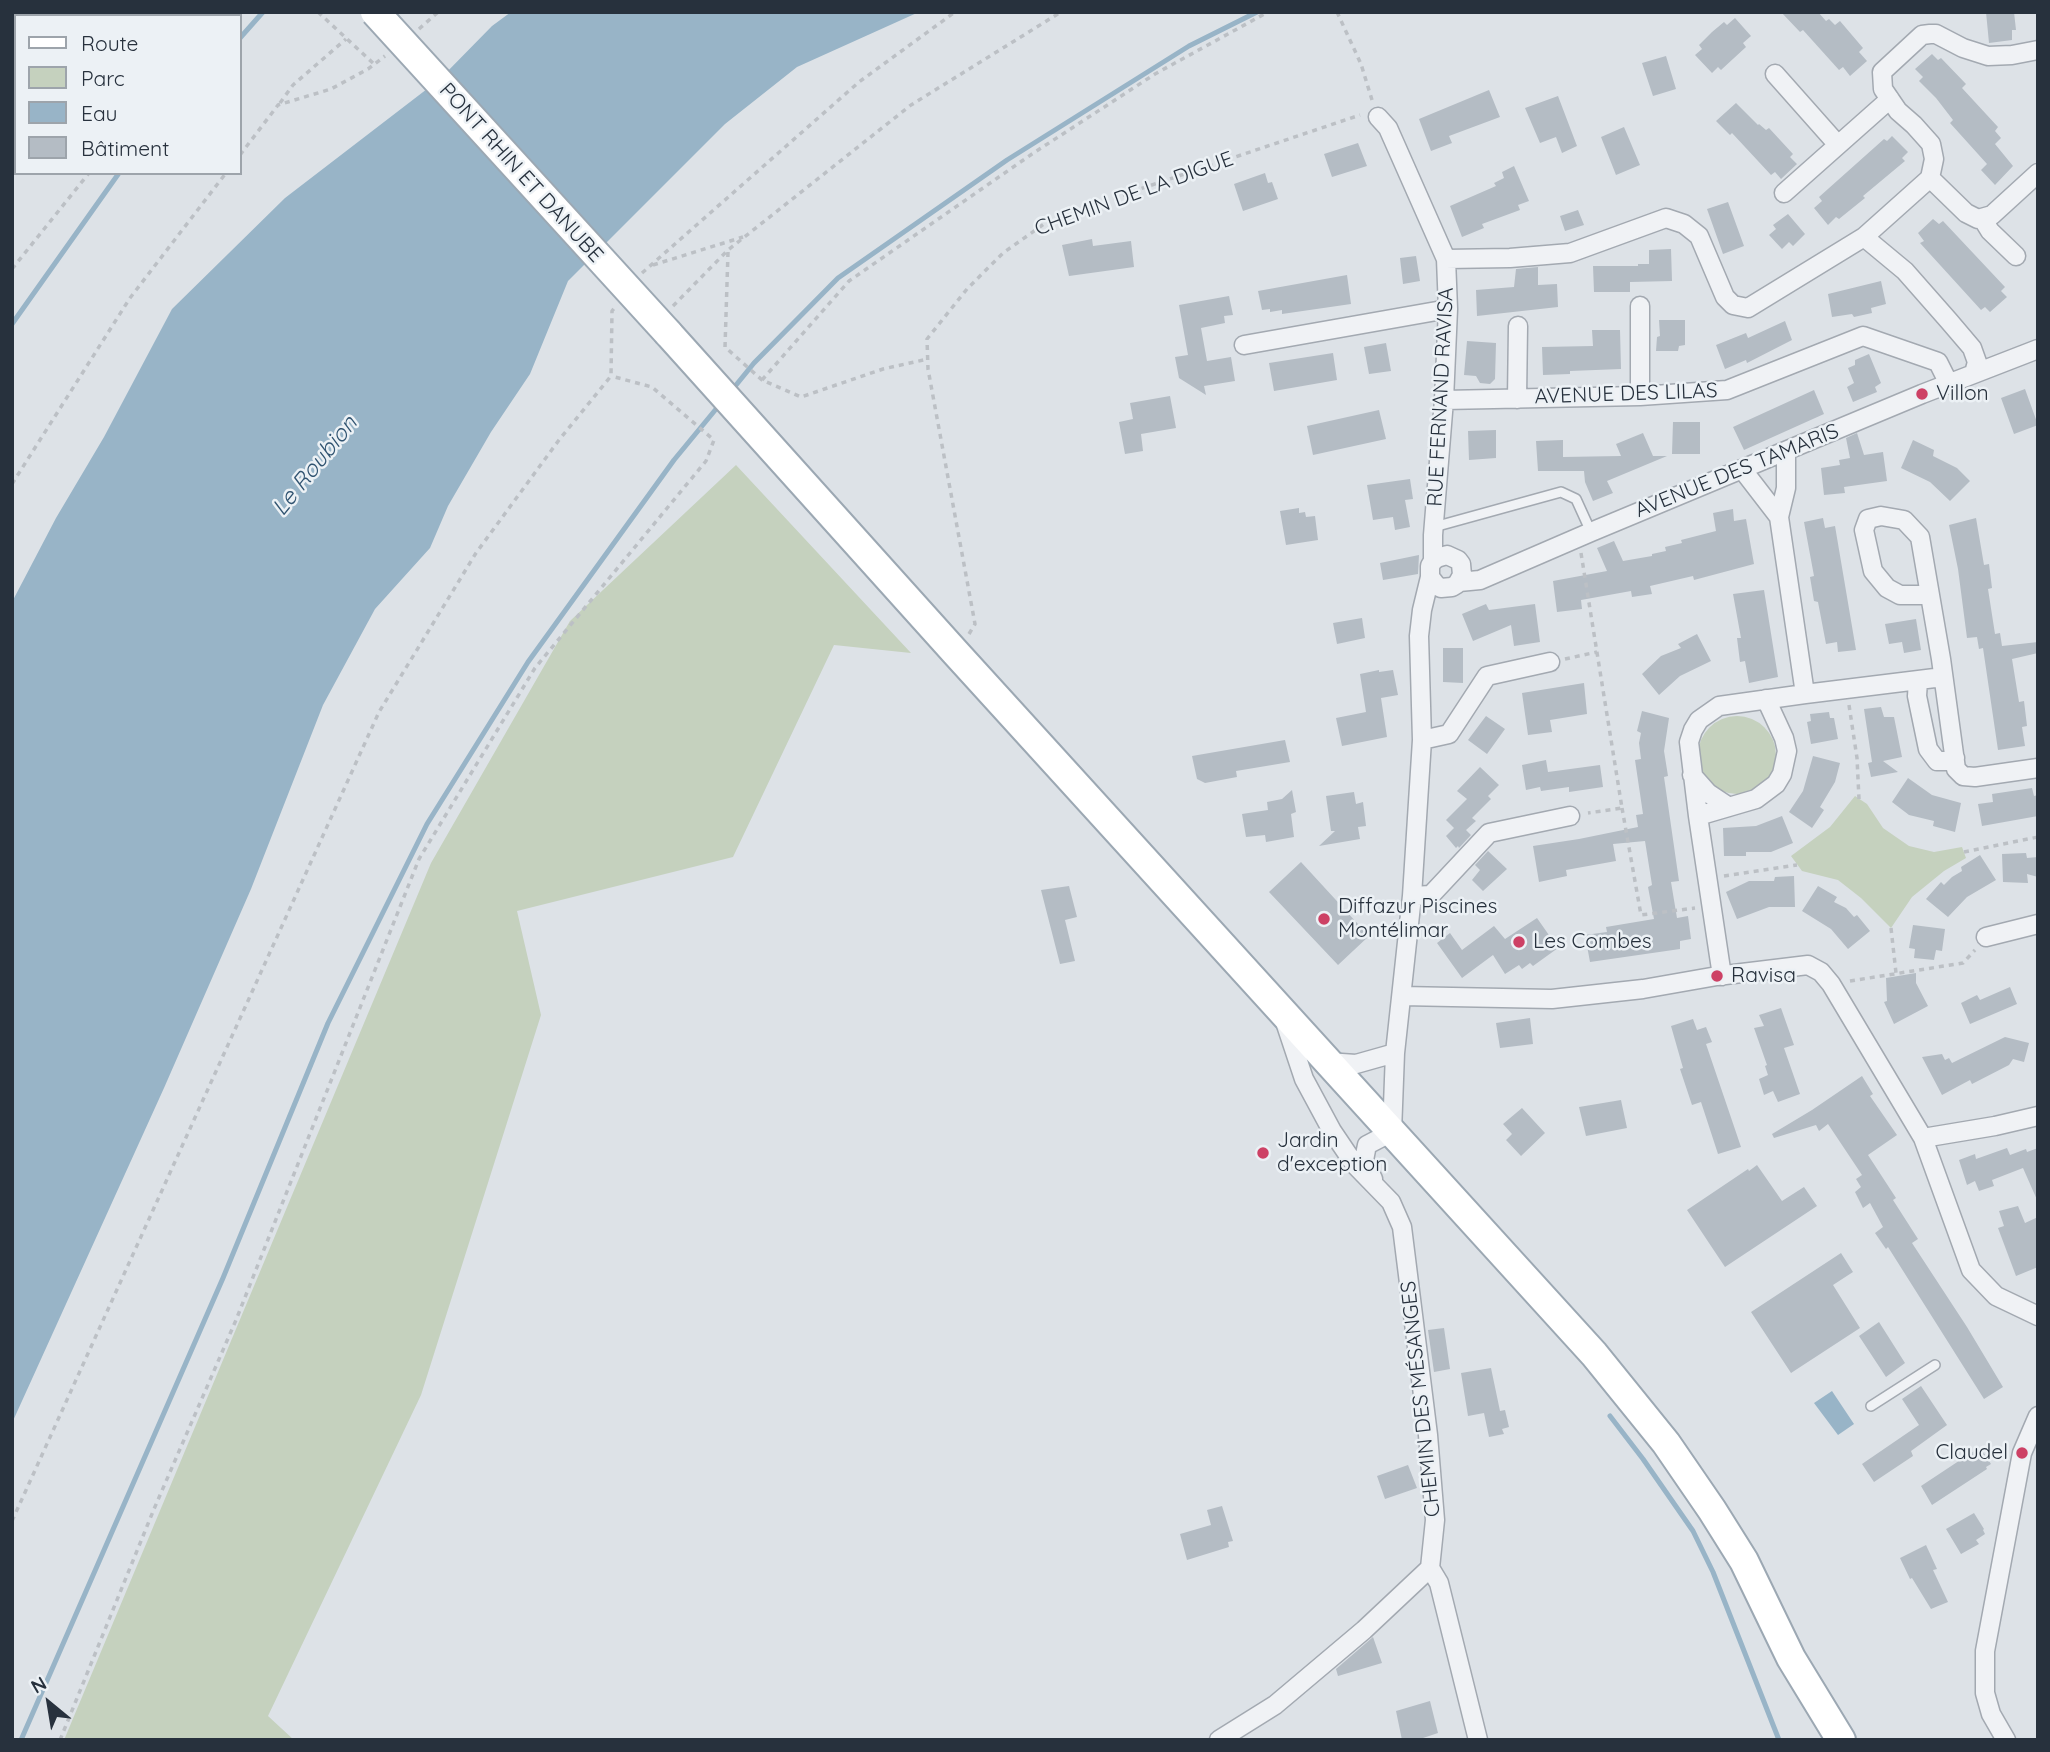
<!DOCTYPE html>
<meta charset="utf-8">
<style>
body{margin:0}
#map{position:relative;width:2050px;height:1752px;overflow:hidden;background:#dde2e7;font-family:Quicksand,sans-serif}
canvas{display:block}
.frame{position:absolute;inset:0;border:14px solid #27313d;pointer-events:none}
.legend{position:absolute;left:14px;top:14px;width:228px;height:161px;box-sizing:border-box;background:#ecf1f5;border:2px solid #9da4ab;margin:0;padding:9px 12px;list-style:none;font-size:21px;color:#27313d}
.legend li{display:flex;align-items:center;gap:14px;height:35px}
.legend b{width:35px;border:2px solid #9da4ab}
.north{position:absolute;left:14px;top:1668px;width:70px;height:70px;-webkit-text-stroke:5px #ecf1f5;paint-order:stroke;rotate:330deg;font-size:19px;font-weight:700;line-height:28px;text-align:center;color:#27313d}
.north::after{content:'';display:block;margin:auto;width:24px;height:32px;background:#27313d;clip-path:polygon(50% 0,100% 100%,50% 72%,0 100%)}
</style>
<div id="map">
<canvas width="2050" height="1752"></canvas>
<div class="frame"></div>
<ul class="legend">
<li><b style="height:9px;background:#fff"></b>Route</li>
<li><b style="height:19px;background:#c5d1be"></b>Parc</li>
<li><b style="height:19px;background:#98b4c7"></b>Eau</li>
<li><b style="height:19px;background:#b4bcc4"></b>Bâtiment</li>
</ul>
<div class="north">N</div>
</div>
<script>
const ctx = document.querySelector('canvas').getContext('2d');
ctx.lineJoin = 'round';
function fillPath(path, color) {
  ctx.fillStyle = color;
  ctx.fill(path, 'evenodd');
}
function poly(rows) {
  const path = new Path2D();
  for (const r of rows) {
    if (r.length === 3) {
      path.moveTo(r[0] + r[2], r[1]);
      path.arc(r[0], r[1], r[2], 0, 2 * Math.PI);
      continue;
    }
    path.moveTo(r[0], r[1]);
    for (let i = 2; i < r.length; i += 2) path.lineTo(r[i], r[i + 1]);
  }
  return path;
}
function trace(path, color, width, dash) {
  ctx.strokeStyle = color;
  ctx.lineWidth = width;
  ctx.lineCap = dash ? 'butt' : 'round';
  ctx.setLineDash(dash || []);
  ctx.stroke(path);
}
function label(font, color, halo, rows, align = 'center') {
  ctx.font = font + ' Quicksand,sans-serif';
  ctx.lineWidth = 5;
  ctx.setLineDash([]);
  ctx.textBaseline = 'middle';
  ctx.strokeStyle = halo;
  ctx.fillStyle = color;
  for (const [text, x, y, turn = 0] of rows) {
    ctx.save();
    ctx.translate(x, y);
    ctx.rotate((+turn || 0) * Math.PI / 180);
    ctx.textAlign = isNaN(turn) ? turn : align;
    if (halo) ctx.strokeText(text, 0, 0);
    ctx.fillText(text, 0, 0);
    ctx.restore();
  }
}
const green = poly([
 [736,465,911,653,834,645,733,857,517,911,541,1015,421,1395,268,1716,294,1740,64,1740,431,863,570,621],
 [1737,755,39],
 [1855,796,1867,804,1883,828,1909,846,1934,852,1962,847,1966,858,1944,871,1912,897,1891,928,1861,898,1838,880,1802,871,1791,856,1830,827]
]);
const water = poly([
 [511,12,919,12,797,67,725,124,568,281,530,374,491,432,448,506,430,548,375,609,323,705,251,889,164,1088,12,1423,12,602,56,518,104,437,172,309,285,198,440,79,492,26],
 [1832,1391,1854,1424,1838,1435,1814,1403]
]);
const stream = poly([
 [240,38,263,12],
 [12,324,119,173],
 [732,390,754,363,838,278,1007,160,1189,46,1257,12],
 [1610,1416,1643,1459,1693,1531,1713,1572,1779,1740],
 [21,1740,223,1278,328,1023,427,824,528,662,674,460,721,403]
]);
const building = poly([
 [1781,12,1818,12,1826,21,1829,19,1835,25,1840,21,1863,48,1859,52,1867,61,1850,76,1843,67,1839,70,1803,30,1800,32],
 [1986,12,2014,12,2016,30,2012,30,2012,40,1989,43],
 [1735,18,1751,36,1743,43,1746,47,1721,70,1718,67,1712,73,1695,55,1702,49,1699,45,1712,32,1724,22,1727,25],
 [1932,54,1938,60,1941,58,1966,84,1962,88,1998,127,1995,131,2001,138,1995,144,2013,166,1995,185,1981,170,1987,164,1950,123,1953,120,1936,98,1919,81,1923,77,1915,69],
 [1666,56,1676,89,1653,96,1642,63],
 [1489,90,1500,117,1449,136,1452,143,1431,151,1419,119],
 [1558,96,1577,146,1562,153,1556,137,1540,143,1525,108],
 [1736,103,1758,125,1759,124,1766,130,1769,128,1793,154,1790,157,1797,164,1781,179,1775,172,1771,175,1732,133,1730,135,1716,121],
 [1624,127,1640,165,1616,175,1601,137],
 [1892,136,1908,152,1902,158,1905,161,1863,196,1865,198,1839,219,1836,217,1828,225,1814,208,1822,201,1819,197,1884,139,1887,141],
 [1358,143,1367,166,1332,177,1324,154],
 [1514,166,1529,201,1518,205,1520,210,1482,224,1484,228,1462,237,1450,206,1496,186,1494,183,1504,178,1502,172],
 [1265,173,1268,183,1272,182,1278,199,1243,211,1234,184],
 [1728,202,1744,246,1723,254,1707,209],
 [1578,210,1584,225,1565,231,1560,216],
 [1788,214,1805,234,1793,246,1789,242,1782,249,1769,235,1776,229,1773,225],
 [1933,219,1939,224,1943,221,2005,287,2001,291,2007,297,1990,312,1985,307,1981,310,1920,243,1924,241,1918,233],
 [1092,239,1093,246,1131,241,1134,267,1069,276,1062,245],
 [1671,249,1672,281,1630,282,1630,292,1594,292,1593,266,1638,266,1638,264,1649,264,1649,250],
 [1416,256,1420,281,1403,284,1400,258],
 [1538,267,1538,285,1557,284,1558,307,1477,316,1476,290,1514,287,1516,269],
 [1347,275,1351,304,1282,314,1282,310,1270,312,1270,309,1262,310,1258,291],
 [1881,281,1886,304,1871,308,1872,313,1854,317,1852,314,1832,317,1828,294],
 [1229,296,1233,315,1224,316,1225,323,1201,328,1207,361,1231,357,1235,381,1204,386,1206,395,1179,378,1175,357,1188,355,1179,305],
 [1659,320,1685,320,1685,345,1679,346,1678,351,1656,351,1657,337,1660,336],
 [1785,321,1792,340,1747,363,1746,360,1725,369,1716,345,1746,333,1748,338],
 [1592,330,1620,330,1621,369,1570,371,1570,374,1543,375,1542,347,1593,346],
 [1467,341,1496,343,1495,379,1490,384,1480,383,1476,376,1464,375],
 [1386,343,1391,371,1369,374,1364,347],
 [1333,353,1337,380,1274,391,1269,363],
 [1869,354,1881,383,1875,387,1877,392,1853,402,1847,387,1854,383,1848,368,1855,365,1855,360],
 [2025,389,2038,425,2014,434,2001,398],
 [1814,390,1824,414,1744,450,1733,427],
 [1170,396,1176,428,1141,434,1143,451,1125,454,1119,422,1133,419,1130,403],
 [1379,410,1386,439,1313,455,1307,426],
 [1673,422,1700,422,1700,454,1672,454],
 [1496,430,1496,458,1469,460,1468,431],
 [1643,433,1653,456,1667,456,1607,481,1613,493,1593,501,1585,482,1584,471,1538,471,1536,441,1563,440,1563,457,1621,456,1616,444],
 [1857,433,1864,455,1883,452,1887,481,1844,487,1845,493,1824,495,1821,468,1840,465,1839,460,1850,458,1846,438],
 [1913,440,1934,450,1933,456,1957,468,1970,481,1950,501,1930,482,1901,468],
 [1410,479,1413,499,1405,500,1410,527,1395,530,1393,517,1373,520,1367,485],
 [1299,508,1299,513,1305,512,1306,517,1315,516,1318,540,1286,545,1280,511],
 [1733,509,1734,521,1746,519,1754,564,1694,580,1693,576,1650,586,1652,594,1632,597,1631,591,1581,600,1582,609,1557,612,1553,581,1607,571,1597,548,1614,541,1623,561,1652,556,1652,554,1666,551,1665,547,1682,543,1681,540,1716,531,1713,513],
 [1823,518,1825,528,1835,526,1856,650,1838,652,1837,642,1826,644,1818,602,1814,601,1810,577,1814,576,1804,522],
 [1976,518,1984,565,1989,564,1992,588,1988,589,1995,634,2000,633,2002,646,2038,642,2038,653,2012,659,2019,702,2024,701,2027,726,2022,727,2025,746,1998,750,1983,648,1979,649,1977,637,1967,638,1958,569,1949,525],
 [1419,555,1418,574,1383,580,1380,563],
 [1764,590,1778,677,1749,683,1745,661,1740,662,1737,638,1741,638,1733,594],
 [1486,604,1489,610,1535,604,1540,642,1514,646,1511,625,1473,641,1462,614],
 [1362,618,1365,638,1337,644,1333,623],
 [1916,619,1921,650,1904,653,1902,642,1889,644,1885,624],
 [1697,634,1711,661,1680,676,1659,695,1642,674,1661,656,1681,648,1678,644],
 [1443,648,1463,648,1463,683,1443,682],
 [1379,670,1379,672,1393,670,1398,695,1381,698,1387,737,1342,746,1336,718,1366,712,1360,674],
 [1584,683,1587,714,1550,720,1552,732,1528,735,1522,693],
 [1881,707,1884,717,1894,717,1902,757,1883,761,1898,772,1871,777,1868,763,1872,762,1864,709],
 [1642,711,1669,718,1664,751,1668,776,1664,777,1679,881,1671,882,1677,918,1688,916,1691,939,1680,941,1680,949,1590,962,1585,935,1607,932,1606,927,1654,919,1648,887,1652,885,1645,841,1613,844,1616,861,1566,870,1567,876,1539,882,1533,846,1579,839,1638,827,1636,815,1643,814,1635,760,1641,759,1639,743,1641,733,1637,731],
 [1829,712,1830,718,1834,718,1838,739,1811,744,1807,722,1811,721,1810,714],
 [1486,716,1505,729,1487,754,1468,740],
 [1285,740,1290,762,1236,771,1237,777,1205,783,1197,779,1192,756],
 [1813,756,1840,763,1835,782,1820,807,1824,810,1812,828,1789,812,1803,791],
 [1546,760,1548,772,1600,765,1603,787,1569,792,1569,787,1541,791,1540,787,1526,790,1522,765],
 [1480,767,1499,785,1488,796,1491,799,1472,818,1476,821,1466,830,1471,835,1459,848,1458,846,1456,848,1446,836,1454,828,1446,820,1467,799,1457,791],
 [1908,778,1932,795,1961,803,1955,832,1933,826,1934,821,1909,815,1892,802],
 [2032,788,2034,796,2038,795,2038,816,1982,826,1978,804,1993,802,1992,794],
 [1292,790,1296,812,1291,814,1294,837,1266,842,1265,835,1246,837,1242,814,1268,810,1267,802,1282,799],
 [1354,792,1356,804,1363,802,1366,826,1358,827,1360,839,1319,846,1335,831,1331,831,1326,796],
 [1782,816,1793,843,1771,852,1746,852,1746,856,1724,856,1723,828,1756,826],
 [1488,851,1507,869,1483,891,1472,880,1480,870,1475,865],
 [2026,853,2027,858,2038,857,2038,877,2027,874,2028,883,2003,882,2002,854],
 [1980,855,1996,880,1967,897,1948,917,1926,899,1941,882,1944,885,1952,877,1962,871,1961,867],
 [1301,862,1369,936,1338,965,1269,892],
 [1794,876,1795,907,1769,907,1737,919,1726,892,1749,881,1774,881,1775,877],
 [1069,886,1077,917,1065,920,1075,961,1060,964,1041,890],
 [1818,886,1837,897,1834,902,1846,908,1854,917,1857,915,1870,931,1848,949,1831,929,1802,911],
 [1537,918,1558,948,1533,966,1530,963,1522,969,1519,965,1505,974,1493,955,1462,978,1437,943,1450,933,1462,950,1494,926,1505,939],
 [1913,925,1945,929,1942,951,1936,950,1934,960,1914,958,1915,949,1909,948],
 [1916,973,1916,983,1928,1006,1894,1024,1884,1002,1887,1001,1886,978],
 [2010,987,2017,1004,1970,1024,1961,1003,1977,995,1980,1000],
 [1781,1008,1794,1045,1784,1048,1800,1094,1778,1102,1773,1091,1764,1095,1759,1079,1768,1075,1765,1066,1767,1065,1754,1028,1764,1026,1759,1015],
 [1530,1018,1533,1044,1500,1048,1496,1023],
 [1693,1019,1697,1030,1706,1027,1712,1042,1706,1044,1741,1147,1718,1154,1701,1102,1692,1105,1680,1069,1683,1068,1671,1026],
 [2005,1037,2029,1043,2024,1062,2013,1059,2009,1065,1972,1084,1970,1080,1942,1095,1922,1057,1942,1054,1945,1060,1949,1058,1952,1063],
 [1862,1076,1873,1094,1870,1096,1897,1135,1868,1155,1896,1198,1893,1200,1918,1239,1912,1243,1967,1327,2003,1387,1984,1399,1888,1247,1886,1249,1875,1233,1883,1227,1870,1203,1863,1208,1855,1192,1861,1187,1856,1179,1862,1175,1828,1124,1819,1131,1816,1125,1774,1138,1772,1134,1812,1110],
 [1621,1100,1627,1128,1586,1136,1579,1107],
 [1522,1108,1545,1133,1521,1156,1506,1140,1512,1134,1503,1124],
 [2007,1148,2010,1155,2026,1149,2027,1152,2038,1148,2038,1202,2023,1168,1992,1180,1994,1186,1979,1191,1975,1181,1967,1185,1959,1160,1975,1154,1976,1159],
 [1757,1165,1782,1201,1804,1187,1817,1206,1725,1267,1687,1210,1748,1169,1749,1171],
 [2018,1206,2025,1223,2038,1217,2038,1267,2016,1276,1998,1228,2004,1226,1999,1211],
 [1841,1253,1853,1272,1833,1285,1860,1328,1791,1373,1751,1312],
 [1879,1322,1905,1363,1886,1377,1859,1336],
 [1444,1328,1450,1369,1434,1372,1428,1330],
 [1491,1368,1500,1411,1505,1410,1509,1427,1502,1429,1504,1434,1489,1437,1484,1413,1468,1416,1461,1373],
 [1921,1386,1947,1425,1911,1451,1913,1456,1874,1482,1862,1464,1919,1425,1902,1399],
 [1980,1447,1991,1464,1986,1467,1987,1469,1932,1505,1921,1486],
 [1408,1465,1417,1488,1385,1499,1377,1476],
 [1222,1506,1233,1541,1228,1542,1229,1547,1187,1560,1180,1534,1211,1525,1207,1510],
 [1974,1513,1984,1529,1983,1530,1985,1534,1976,1540,1979,1544,1961,1554,1946,1529],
 [1926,1545,1937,1569,1933,1570,1948,1602,1931,1609,1912,1578,1910,1579,1900,1558],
 [1373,1637,1382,1663,1338,1676,1336,1669],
 [1430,1701,1438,1733,1417,1740,1402,1740,1396,1711]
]);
const path = poly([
 [318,12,374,64],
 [1337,12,1361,64,1372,100],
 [202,16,206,12],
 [419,29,438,12],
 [280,103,293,85,346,39],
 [240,155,278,105,331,89,368,69,385,56],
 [728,252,725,347,762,380,801,397,883,369,928,359],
 [653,265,743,237],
 [12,269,89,173],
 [642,273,859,82,955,12],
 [673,306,728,250,911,105,1061,12],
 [762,380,849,281,1032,154,1155,74,1268,12],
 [12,484,130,298,226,173],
 [1581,553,1622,808,1588,813],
 [969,634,975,624,928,369,927,339,967,289,1003,253,1044,224,1137,190,1360,115],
 [1565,659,1597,652],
 [1849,705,1857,758,1859,799],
 [1622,808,1641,915,1695,908],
 [1964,852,2038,837],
 [1724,876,1797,865],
 [1891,928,1896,973],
 [1850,981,1963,963,1975,950],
 [12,1521,379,712,476,553,559,440,611,376,612,311,616,306],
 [60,1740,154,1509,236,1320,419,859,535,668,706,461,714,440,652,387,611,376]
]);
const lane = poly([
 [1434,527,1561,492,1576,499,1591,532],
 [1871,1406,1935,1365]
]);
const street = poly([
 [12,54,16,56],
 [1775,74,1838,145],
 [12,90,16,86],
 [1378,117,1388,128,1446,259,1448,309,1444,400,1433,535,1433,561],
 [1930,178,1966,213,1978,219,1992,215,2038,173],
 [1784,193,1890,99],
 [1982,218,1990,231,2016,256],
 [1864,237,1930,178,1934,159,1931,144,1914,125,1898,111,1883,89,1882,72,1922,35,1930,34,1936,34,1963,48,1988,56,2012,55,2038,50],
 [1446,259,1510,258,1570,253,1666,218,1684,224,1699,236,1725,297,1733,305,1748,308,1864,237,1905,271,1949,321,1972,348,1977,362,1974,373],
 [1244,345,1448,309],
 [1640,396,1640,306],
 [1517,399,1518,326],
 [1444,400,1640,396,1727,390,1863,336,1938,362,1949,384],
 [1786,451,1786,488,1779,517,1805,694],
 [1742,469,1779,517],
 [1459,582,1480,580,1591,532,1922,394,2038,349],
 [1929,595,1900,595,1887,588,1873,571,1864,530,1868,519,1881,516,1904,520,1920,537,1941,659,1956,769,1963,776,1975,777,2038,768],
 [1918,681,1917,696,1928,749,1937,761,1947,761,1955,758],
 [1766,699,1784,738,1787,751,1782,774,1776,784,1756,799,1698,816,1689,742,1693,730,1699,720,1719,706,1805,694,1943,677],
 [1422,740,1449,734,1487,676,1550,662],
 [1692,775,1708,793,1729,807],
 [1698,816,1722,976],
 [1412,896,1431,895,1489,833,1570,816],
 [1986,937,2038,924],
 [1402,996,1552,999,1643,989,1717,976,1808,965,1821,972,1831,984,1923,1138,1971,1270,1996,1296,2038,1316],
 [1285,1022,1304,1079,1332,1131,1355,1165,1391,1202,1402,1227,1428,1435,1435,1520,1430,1568,1439,1583,1478,1740],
 [1327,1062,1356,1064,1395,1053],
 [1923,1138,1995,1126,2038,1116],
 [1373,1179,1364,1160,1367,1145,1392,1132,1395,1053,1412,896,1422,740,1419,636,1422,610,1430,577,1430,566,1433,561,1437,558,1447,555,1458,560,1461,564,1462,575,1457,584,1452,587,1441,588,1437,586,1430,577],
 [1219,1740,1275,1705,1364,1630,1430,1568],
 [2006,1740,1991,1714,1985,1693,1985,1651,2022,1453,2038,1416]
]);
const primary = poly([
 [668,333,955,652,1594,1354,1666,1443,1712,1510,1744,1561,1791,1658,1841,1740]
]);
const primaryBridge = poly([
 [375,12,668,333]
]);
const markers = [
 [1922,394,7,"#cd4165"],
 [1324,919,7,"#cd4165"],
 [1519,942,7,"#cd4165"],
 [1717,976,7,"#cd4165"],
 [1263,1153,7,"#cd4165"],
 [2022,1453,7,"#cd4165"]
];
const streetNames = [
 ["PONT RHIN ET DANUBE",521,173,48],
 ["CHEMIN DE LA DIGUE",1134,194,-20],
 ["AVENUE DES LILAS",1626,394,-2],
 ["RUE FERNAND RAVISA",1441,397,-87],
 ["AVENUE DES TAMARIS",1737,471,-22],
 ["CHEMIN DES MÉSANGES",1421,1399,-96]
];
const poiNames = [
 ["Villon",1936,394],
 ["Diffazur Piscines",1338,907],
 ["Montélimar",1338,931],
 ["Les Combes",1533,942],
 ["Ravisa",1731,976],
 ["Jardin",1277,1141],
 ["d'exception",1277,1165],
 ["Claudel",2008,1453,"right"]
];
const waterNames = [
 ["Le Roubion",315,466,-51]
];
fillPath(green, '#c5d1be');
fillPath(water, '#98b4c7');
trace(stream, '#98b4c7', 5);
fillPath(building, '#b4bcc4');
trace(lane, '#a3a9b1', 12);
trace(street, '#a3a9b1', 21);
trace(primary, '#9ca8b3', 32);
trace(path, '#bcc0c5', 3.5, [5, 5]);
trace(lane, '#f0f2f5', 9);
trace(street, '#f0f2f5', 18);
trace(primary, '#fff', 28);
trace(primaryBridge, '#9ca8b3', 32, []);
trace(primaryBridge, '#fff', 28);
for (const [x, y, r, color] of markers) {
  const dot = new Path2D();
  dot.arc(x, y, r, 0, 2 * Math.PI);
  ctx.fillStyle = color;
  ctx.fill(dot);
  trace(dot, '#ecf1f5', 2.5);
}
label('21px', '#27313d', '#ecf1f5', streetNames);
label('21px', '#27313d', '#ecf1f5', poiNames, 'left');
label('italic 23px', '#315471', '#ecf1f5', waterNames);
</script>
